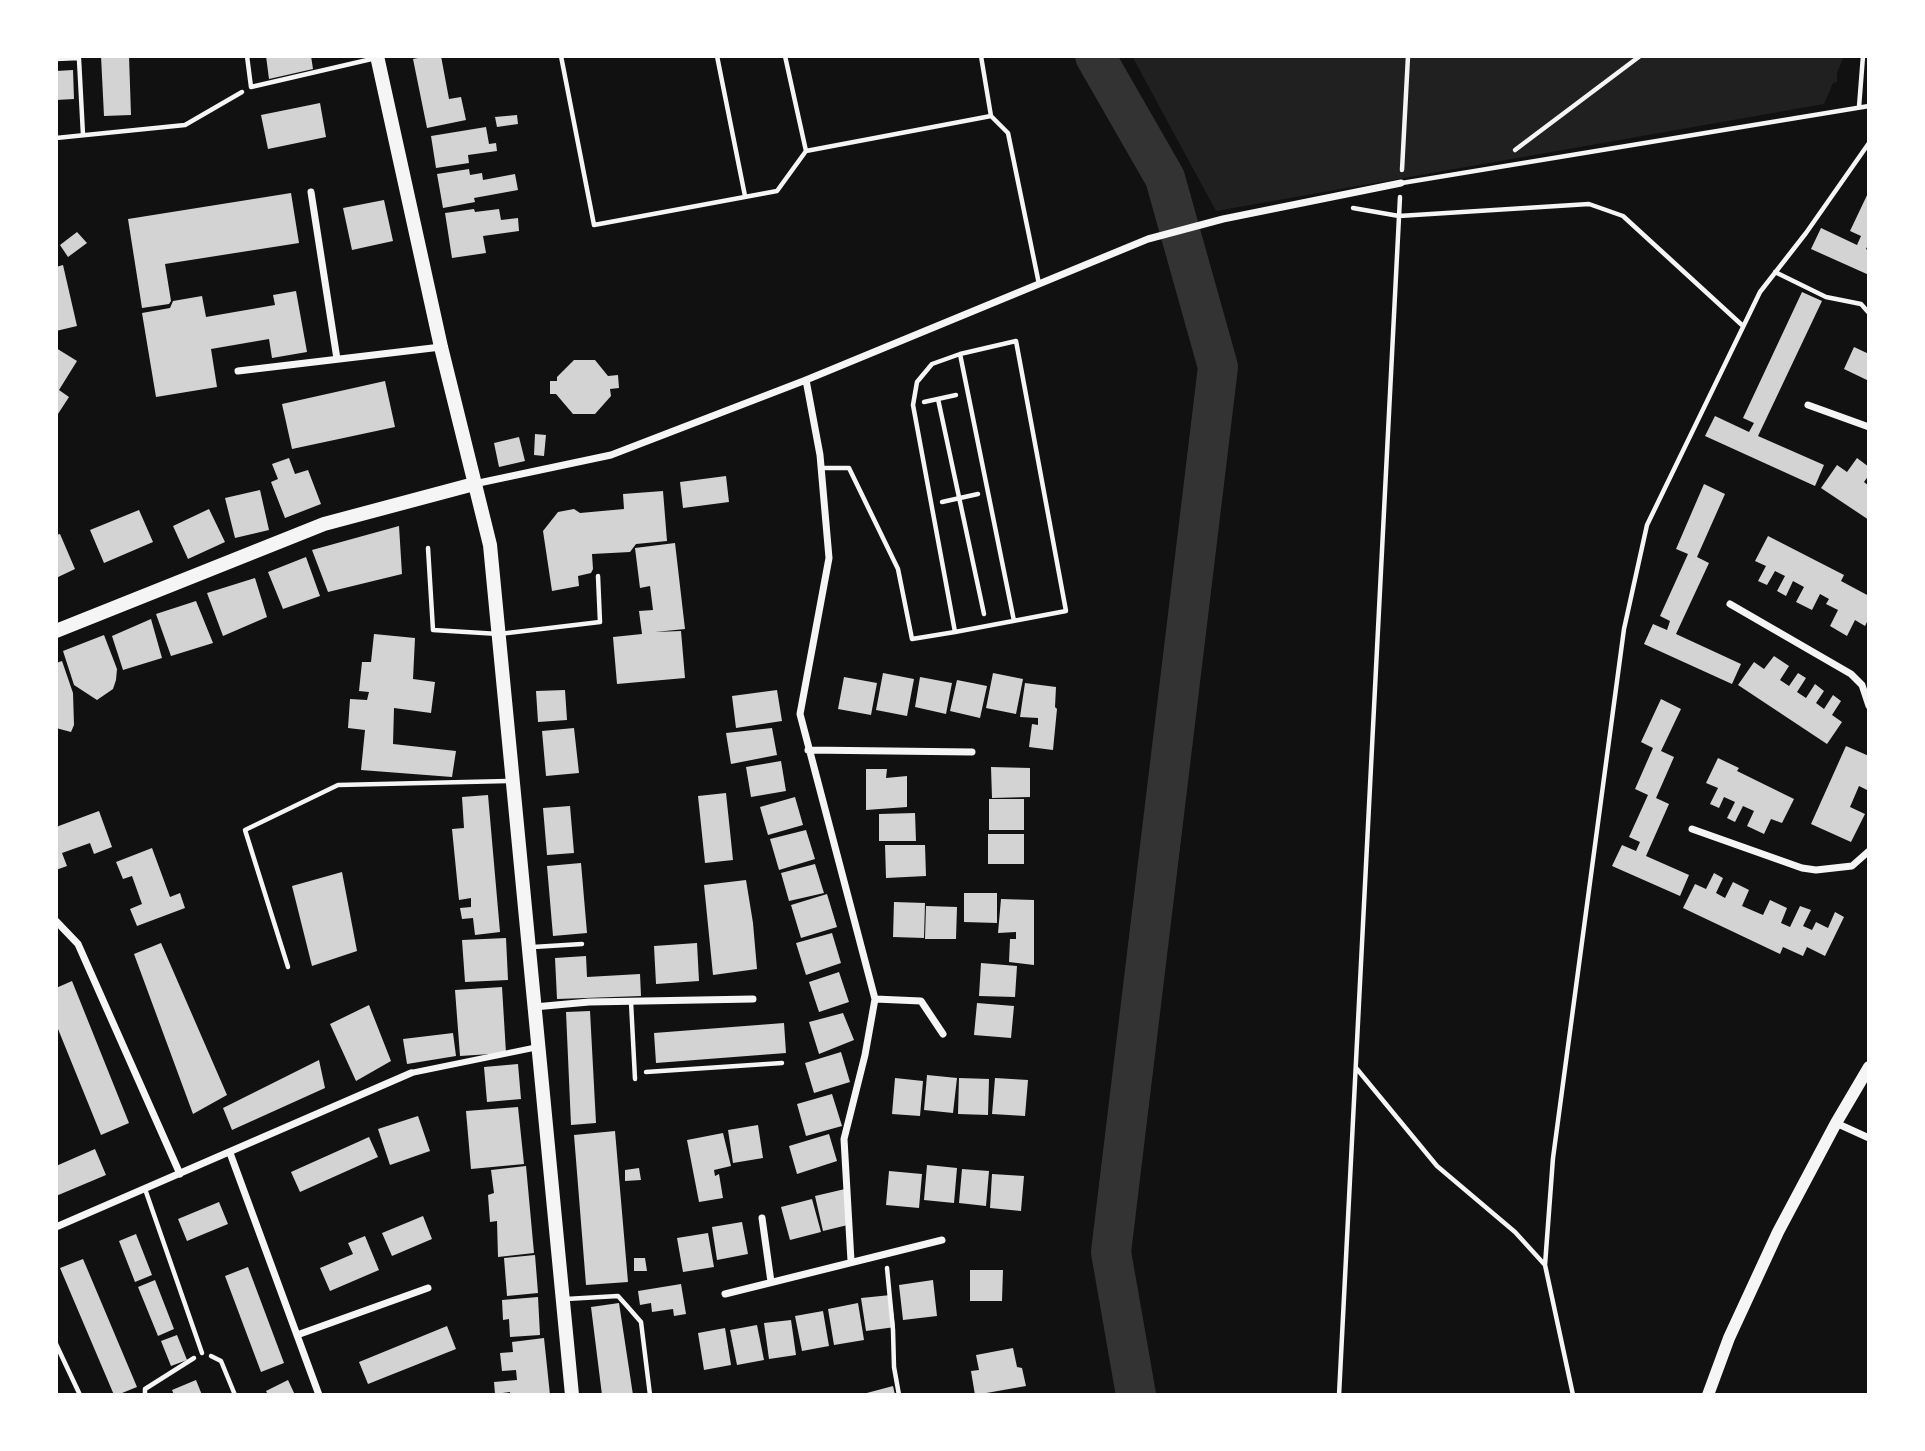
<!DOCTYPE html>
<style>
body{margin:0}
#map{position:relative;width:1925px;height:1451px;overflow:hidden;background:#111;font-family:"Fira Sans",sans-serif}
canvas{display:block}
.frame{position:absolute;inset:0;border:58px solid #fff;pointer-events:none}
</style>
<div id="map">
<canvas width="1925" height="1451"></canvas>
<div class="frame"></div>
</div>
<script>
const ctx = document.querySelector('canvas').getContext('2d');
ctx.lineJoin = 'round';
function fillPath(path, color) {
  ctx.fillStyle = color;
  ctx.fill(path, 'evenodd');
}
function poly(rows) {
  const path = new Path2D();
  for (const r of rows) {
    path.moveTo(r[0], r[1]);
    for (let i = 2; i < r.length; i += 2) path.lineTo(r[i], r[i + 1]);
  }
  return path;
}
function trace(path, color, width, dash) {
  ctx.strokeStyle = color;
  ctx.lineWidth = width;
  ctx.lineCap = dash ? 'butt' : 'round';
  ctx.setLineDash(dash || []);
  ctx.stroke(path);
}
const green = poly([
 [1132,56,1844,56,1837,73,1837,82,1833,83,1824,104,1216,211]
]);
const river = poly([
 [1095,56,1165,178,1218,367,1111,1252,1136,1395]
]);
const building = poly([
 [101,56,129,56,131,115,104,116],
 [266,56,311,56,313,69,269,79],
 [428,56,441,56,449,99,461,97,466,120,427,128,413,59],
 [73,70,74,99,56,100,56,71],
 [320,103,326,137,268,149,261,115],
 [517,115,518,124,497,127,495,117],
 [486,127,489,144,496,143,497,151,468,155,469,163,436,168,431,136],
 [469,169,470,175,482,173,483,180,515,174,518,190,474,198,475,202,443,208,437,174],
 [1869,191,1869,243,1866,249,1869,251,1869,275,1811,249,1821,228,1857,245,1861,236,1850,231],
 [291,193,299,243,165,264,171,301,169,304,142,308,128,219],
 [384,200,393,241,352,250,343,208],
 [474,209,475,212,499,209,501,220,518,218,519,231,483,236,486,253,452,258,445,213],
 [77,232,87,243,68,257,60,245],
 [63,265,77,326,56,331,56,267],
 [296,291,307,352,272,358,269,339,211,349,217,387,156,397,142,313,170,308,173,301,202,296,206,317,275,305,273,295],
 [1802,292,1822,301,1758,436,1824,465,1815,486,1705,436,1715,416,1749,432,1754,423,1743,418],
 [1854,347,1869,354,1869,381,1844,369],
 [56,348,77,361,59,390,69,397,56,417],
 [574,360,595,360,608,376,618,375,619,388,610,389,611,396,595,414,573,414,556,394,550,394,550,381,557,381,557,377],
 [385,381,395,427,292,449,282,404],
 [535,434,546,435,544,456,534,455],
 [519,437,525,461,499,467,494,443],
 [289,458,295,474,308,470,321,504,285,518,271,482,278,479,272,464],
 [1857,458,1869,467,1869,475,1864,482,1869,486,1869,520,1821,488,1837,465,1847,472],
 [726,476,729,502,683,508,680,482],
 [1704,484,1725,494,1697,557,1709,563,1676,634,1741,664,1732,684,1644,644,1653,624,1667,630,1670,621,1660,616,1688,554,1676,549],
 [260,490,269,530,235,538,225,498],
 [663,491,667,541,636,544,630,552,592,554,593,569,591,573,578,576,579,586,552,591,543,531,558,512,574,509,580,513,624,509,623,494],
 [209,509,225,542,188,559,173,526],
 [139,510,153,542,104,563,90,530],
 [399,526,402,574,328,592,312,550],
 [60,534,75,569,56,578,56,535],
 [1768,536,1844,575,1841,581,1869,596,1869,618,1865,626,1855,620,1847,636,1830,626,1838,610,1826,604,1829,599,1820,594,1812,610,1796,602,1804,587,1793,581,1786,596,1777,591,1785,576,1775,571,1767,585,1758,581,1766,566,1755,561],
 [675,543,685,629,655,632,681,631,685,678,617,684,613,637,642,634,639,611,653,610,650,586,640,588,635,548],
 [306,557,320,596,283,609,268,572],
 [255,578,267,617,223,636,207,593],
 [196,601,213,643,171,656,156,614],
 [151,619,162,658,123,670,112,636],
 [374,634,415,638,413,679,435,682,431,713,394,708,393,744,456,751,452,777,361,770,365,730,348,728,350,699,367,700,369,692,359,691,362,662,371,662],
 [104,635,117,669,116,680,113,689,97,700,74,685,63,651],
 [1774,656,1789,666,1780,680,1789,686,1798,673,1806,678,1797,692,1806,698,1815,684,1824,691,1816,703,1824,709,1833,695,1841,701,1832,715,1842,722,1827,744,1738,685,1754,662,1764,669],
 [62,661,73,693,74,725,71,732,56,728,56,663],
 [883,673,914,679,907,716,876,710],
 [993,673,1023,679,1016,714,986,708],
 [844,677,877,683,871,715,838,709],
 [920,677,952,683,946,714,915,707],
 [957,680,987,686,980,718,950,711],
 [1025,683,1056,687,1055,707,1057,709,1053,750,1029,747,1032,724,1038,725,1038,718,1020,717],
 [565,690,567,720,538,722,536,691],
 [777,690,782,721,736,728,732,696],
 [1661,699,1681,709,1661,751,1674,757,1656,798,1669,804,1646,856,1689,875,1680,896,1612,866,1622,845,1636,851,1640,842,1629,837,1648,795,1635,789,1653,748,1641,742],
 [574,728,579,773,546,776,542,731],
 [772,728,777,755,731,764,726,733],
 [1846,746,1869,756,1869,791,1859,786,1850,807,1865,814,1851,842,1811,824],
 [1718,758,1739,768,1737,771,1794,799,1782,823,1771,819,1764,834,1747,826,1754,811,1743,806,1735,822,1727,818,1735,802,1724,797,1719,808,1710,804,1718,788,1706,783],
 [781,761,786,791,751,797,746,767],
 [991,767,1030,768,1030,797,992,798],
 [866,769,887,769,886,778,907,776,907,807,866,810],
 [726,793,733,860,705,863,698,796],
 [488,795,500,932,475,935,473,918,462,919,460,908,471,907,471,898,459,900,452,829,464,828,462,797],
 [795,797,803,825,768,835,760,807],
 [989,799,1024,799,1024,830,989,830],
 [570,806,574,853,547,855,543,808],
 [99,811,112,847,94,854,90,843,62,853,67,866,56,870,56,827],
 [915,813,916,841,879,841,879,814],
 [806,830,815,859,779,870,770,839],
 [988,834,1024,834,1024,864,988,864],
 [885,845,925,845,926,876,886,878],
 [152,848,170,897,180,893,185,908,137,926,130,909,142,904,132,876,123,879,116,862],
 [581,863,587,933,553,936,547,866],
 [815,864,824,893,789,901,781,873],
 [342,872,357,951,312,966,292,886],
 [1714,873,1723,878,1716,893,1725,898,1733,882,1749,890,1742,906,1763,915,1770,900,1787,908,1781,923,1790,927,1800,906,1811,910,1803,926,1812,930,1816,922,1828,928,1835,912,1844,917,1825,956,1807,947,1803,956,1783,947,1780,954,1683,908,1695,884,1706,889],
 [746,880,753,923,757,969,713,975,704,885],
 [964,893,997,893,997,923,964,922],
 [827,894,837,927,801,938,791,905],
 [1001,899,1034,900,1034,965,1009,962,1010,939,1016,939,1016,932,998,933],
 [894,902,925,903,924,938,893,937],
 [926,906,957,907,956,939,925,939],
 [832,933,841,963,806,975,796,943],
 [506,938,508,980,465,982,462,940],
 [161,943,227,1095,193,1114,134,954],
 [697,943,699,981,656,984,654,946],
 [586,956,587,977,640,974,641,996,557,999,555,958],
 [981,963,1017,966,1015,997,979,996],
 [839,972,849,1002,819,1012,809,982],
 [72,981,129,1123,101,1135,56,1024,56,988],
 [502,987,506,1053,460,1056,455,990],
 [977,1003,1014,1006,1011,1038,974,1035],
 [369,1005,391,1061,356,1081,330,1024],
 [590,1011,596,1123,571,1125,566,1012],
 [843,1013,854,1040,819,1054,809,1022],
 [784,1023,786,1053,656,1063,654,1033],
 [453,1033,456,1056,407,1064,403,1039],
 [841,1052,850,1082,814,1093,805,1063],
 [319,1060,325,1088,232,1130,223,1108],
 [518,1064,521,1099,487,1102,484,1067],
 [927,1075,957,1078,953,1113,924,1110],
 [895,1078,923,1081,920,1116,892,1114],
 [959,1078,989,1079,988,1115,958,1114],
 [995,1078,1028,1080,1025,1116,992,1114],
 [832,1094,842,1126,806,1136,797,1104],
 [518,1107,524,1164,471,1169,466,1111],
 [418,1116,430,1151,390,1165,378,1129],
 [758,1125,763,1158,733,1163,728,1130],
 [615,1131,628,1282,586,1285,574,1135],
 [723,1133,731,1166,714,1170,715,1176,719,1174,723,1198,699,1202,687,1140],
 [829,1134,837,1161,797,1174,789,1146],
 [369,1137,378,1157,300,1192,291,1172],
 [95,1149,106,1175,56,1196,56,1166],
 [927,1165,957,1168,954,1203,924,1200],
 [526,1166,534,1253,498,1257,497,1221,490,1222,488,1195,494,1193,491,1170],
 [639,1168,641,1180,625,1181,625,1170],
 [962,1169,989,1171,986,1206,959,1203],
 [889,1171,922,1174,919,1208,886,1205],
 [992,1174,1024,1176,1021,1211,990,1208],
 [845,1189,852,1224,823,1231,815,1196],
 [812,1199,821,1232,790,1240,781,1207],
 [219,1202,228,1224,187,1241,178,1219],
 [423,1216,432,1239,392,1256,382,1233],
 [742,1222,748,1254,717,1260,712,1227],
 [708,1233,714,1267,683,1272,677,1238],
 [136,1234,152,1275,135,1282,119,1241],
 [365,1236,379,1270,330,1291,320,1268,353,1254,348,1243],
 [535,1255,538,1293,507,1296,504,1258],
 [634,1258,645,1258,647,1271,634,1271],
 [83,1259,137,1387,117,1395,114,1395,60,1268],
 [248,1267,284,1363,261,1372,225,1276],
 [970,1270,1003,1270,1002,1301,970,1301],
 [155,1280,174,1329,158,1336,138,1287],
 [933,1280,937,1316,903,1320,899,1285],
 [681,1284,686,1314,674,1316,673,1309,652,1312,651,1303,640,1305,638,1291],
 [891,1295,895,1327,866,1331,861,1298],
 [538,1297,540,1335,510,1337,509,1319,503,1320,502,1300],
 [619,1303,633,1395,602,1395,591,1307],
 [858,1303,864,1340,834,1345,828,1309],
 [823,1311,829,1346,802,1351,795,1316],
 [791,1320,796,1355,769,1359,764,1323],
 [757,1325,764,1360,737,1365,730,1330],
 [447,1326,456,1349,368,1384,359,1362],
 [725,1328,731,1365,704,1370,698,1333],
 [177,1335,187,1360,171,1366,161,1341],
 [544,1338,550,1395,510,1395,510,1392,495,1394,494,1382,517,1380,516,1370,502,1371,500,1353,513,1352,512,1342],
 [1013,1348,1017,1367,1022,1368,1026,1386,975,1395,971,1371,979,1370,976,1355],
 [196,1380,202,1395,174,1395,172,1390],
 [288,1380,295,1395,268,1395,266,1391],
 [893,1386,895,1395,863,1395,863,1394]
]);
const path = poly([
 [56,59,79,58],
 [79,59,83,135],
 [56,138,185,125,242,92],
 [1515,150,1640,56],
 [1402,170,1408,56],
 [1353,208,1399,216,1589,204,1623,216,1743,326],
 [1775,272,1826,297,1861,304,1869,313],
 [938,399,984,614],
 [924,402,956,395],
 [942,502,978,494],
 [1357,1069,1437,1166,1515,1232,1545,1265,1573,1395],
 [646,1072,782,1063],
 [1545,1265,1553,1158,1624,629,1647,525,1760,292,1806,233,1869,143],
 [887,1268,893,1330,894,1367,899,1395],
 [56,1344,80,1395],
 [211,1356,221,1361,235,1395],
 [145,1395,145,1389,194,1358],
 [1339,1395,1400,197]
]);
const service = poly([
 [247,56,251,87,376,58],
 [561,56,594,225,777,191,806,151,991,116,1008,133,1039,284],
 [717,56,745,196],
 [785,56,806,151],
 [981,56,991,116],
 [1859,107,1863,56],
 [1402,183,1869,106],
 [960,354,1014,621],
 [821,468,849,468,898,569,912,639,955,632,1066,611,1016,341,960,354,932,364,917,382,913,405,955,632],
 [428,548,433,630,499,634,600,622,598,576],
 [533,947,582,944],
 [288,967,245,830,338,785,508,781],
 [631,1002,635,1079],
 [145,1189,202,1353],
 [566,1299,618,1296,627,1306,641,1322,650,1395]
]);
const pedestrian = poly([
 [411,1073,538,1047]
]);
const minor = poly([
 [311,192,337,359],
 [238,371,441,347],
 [806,380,820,455,829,558,800,714,875,999,865,1055,844,1139,851,1261],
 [1808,405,1869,427],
 [474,484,611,455,806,380,1148,239,1223,219,1401,183],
 [1730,604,1851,674,1862,685,1869,706],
 [808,750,972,752],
 [1692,829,1802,868,1816,870,1852,866,1869,851],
 [56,921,78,944,180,1174],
 [875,999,921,1001,943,1034],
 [534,1007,589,1002,753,999],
 [1836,1123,1869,1138],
 [230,1153,319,1395],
 [762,1218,771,1282],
 [56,1227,411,1073],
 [725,1294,942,1240],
 [297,1335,428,1288]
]);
const tertiary = poly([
 [1708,1395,1729,1338,1778,1232,1836,1123,1869,1067]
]);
const secondary = poly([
 [377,56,441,347,490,545,572,1395],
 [56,631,324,524,474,484]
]);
fillPath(green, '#202020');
trace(river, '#333', 40);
fillPath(building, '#d3d3d3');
trace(path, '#f5f5f5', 4.5);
trace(service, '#f5f5f5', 4.5);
trace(pedestrian, '#f5f5f5', 6);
trace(minor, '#f5f5f5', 7);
trace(tertiary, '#f5f5f5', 12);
trace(secondary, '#f5f5f5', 14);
</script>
